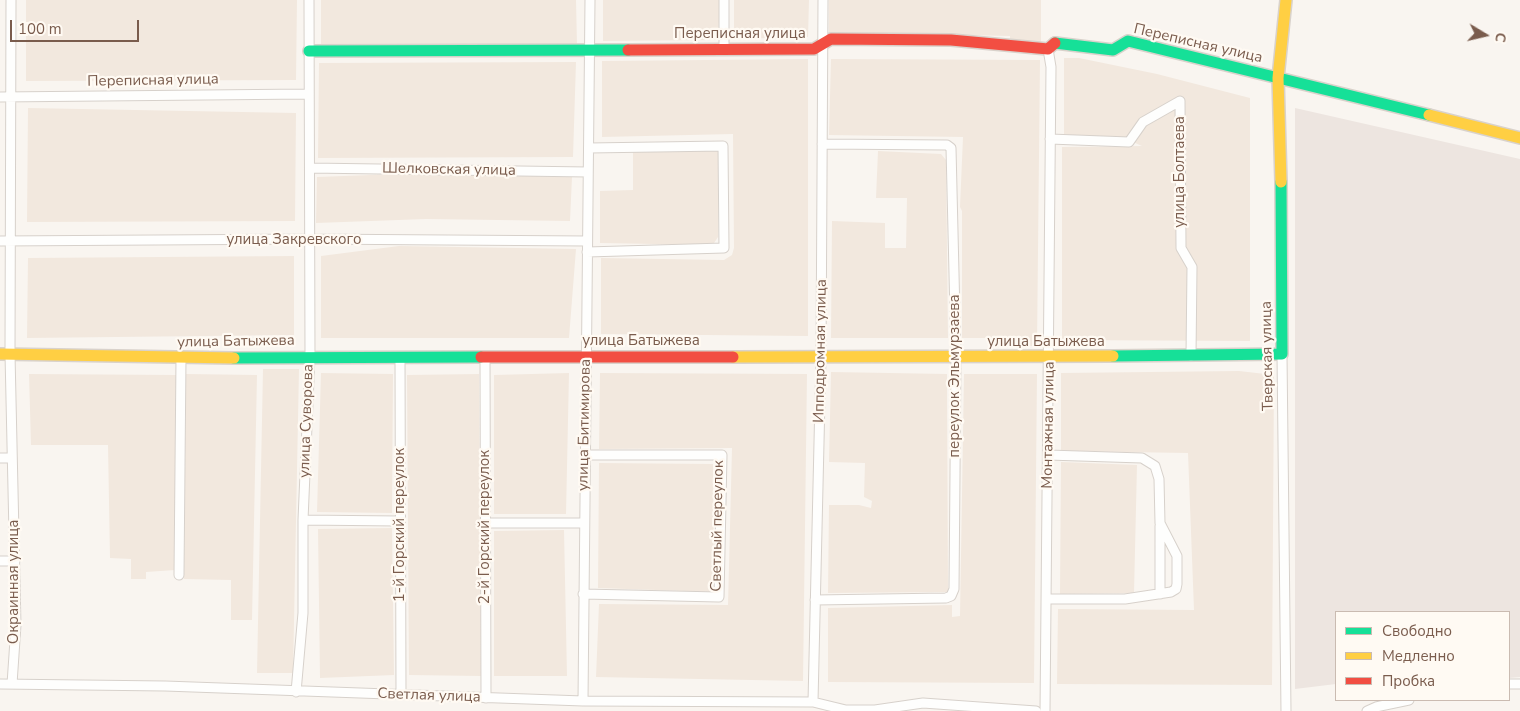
<!DOCTYPE html>
<meta charset="utf-8">
<style>
body{margin:0}
#map{position:relative;width:1520px;height:711px;overflow:hidden;background:#f9f5f0;font-family:"Nunito Sans",sans-serif}
canvas{display:block}
.legend{position:absolute;left:1335px;top:611px;width:175px;height:90px;box-sizing:border-box;background:#fffaf3;border:1px solid #cabbb1;margin:0;padding:6px 9px;list-style:none;font-size:15px;color:#7a5c4d}
.legend li{display:flex;align-items:center;gap:10px;height:25px}
.legend b{width:25px;border:1px solid #cabbb1}
.north{position:absolute;left:1460px;top:10px;width:50px;height:50px;-webkit-text-stroke:4px #fffaf3;paint-order:stroke;rotate:99deg;font-size:14px;font-weight:700;line-height:20px;text-align:center;color:#7a5c4d}
.north::after{content:'';display:block;margin:auto;width:18px;height:22px;background:#7a5c4d;clip-path:polygon(50% 0,100% 100%,50% 72%,0 100%)}
.scale{position:absolute;left:10px;top:20px;width:129px;height:22px;box-sizing:border-box;border:2px solid #7a5c4d;border-top:0;padding-left:6px;font-size:15px;line-height:18px;white-space:nowrap;color:#7a5c4d;-webkit-text-stroke:4px #fffaf3;paint-order:stroke}
</style>
<div id="map">
<canvas width="1520" height="711"></canvas>
<ul class="legend">
<li><b style="height:6px;background:#16e098"></b>Свободно</li>
<li><b style="height:6px;background:#ffcf43"></b>Медленно</li>
<li><b style="height:6px;background:#f24e42"></b>Пробка</li>
</ul>
<div class="north">С</div>
<div class="scale">100 m</div>
</div>
<script>
const ctx = document.querySelector('canvas').getContext('2d');
ctx.lineJoin = 'round';
function fillPath(path, color) {
  ctx.fillStyle = color;
  ctx.fill(path, 'evenodd');
}
function poly(rows) {
  const path = new Path2D();
  for (const r of rows) {
    path.moveTo(r[0], r[1]);
    for (let i = 2; i < r.length; i += 2) path.lineTo(r[i], r[i + 1]);
  }
  return path;
}
function trace(path, color, width, dash) {
  ctx.strokeStyle = color;
  ctx.lineWidth = width;
  ctx.lineCap = dash ? 'butt' : 'round';
  ctx.setLineDash(dash || []);
  ctx.stroke(path);
}
function label(font, color, halo, rows, align = 'center') {
  ctx.font = font + ' "Nunito Sans",sans-serif';
  ctx.lineWidth = 4.5;
  ctx.setLineDash([]);
  ctx.textBaseline = 'middle';
  ctx.strokeStyle = halo;
  ctx.fillStyle = color;
  for (const [text, x, y, turn = 0] of rows) {
    ctx.save();
    ctx.translate(x, y);
    ctx.rotate((+turn || 0) * Math.PI / 180);
    ctx.textAlign = isNaN(turn) ? turn : align;
    if (halo) ctx.strokeText(text, 0, 0);
    ctx.fillText(text, 0, 0);
    ctx.restore();
  }
}
const residential = poly([
 [26,0,297,0,296,80,26,81],
 [321,0,576,0,577,45,321,44],
 [603,0,720,0,718,40,603,41],
 [734,0,809,0,808,37,734,39],
 [829,0,1041,0,1041,42,1010,41,1010,36,829,32],
 [1064,58,1079,58,1157,74,1250,98,1250,341,1062,340,1062,147,1142,146,1124,138,1064,135],
 [808,59,808,336,601,334,601,258,724,260,732,255,734,248,733,134,602,137,602,61],
 [831,59,1040,60,1037,346,1023,346,1020,338,962,338,962,211,960,207,963,137,829,135],
 [576,62,573,157,318,158,319,63],
 [28,108,296,113,295,221,27,222],
 [718,149,718,237,714,243,709,245,600,243,600,191,633,190,633,151],
 [878,151,941,154,946,160,948,338,831,338,832,221,885,223,885,248,906,248,907,198,876,198],
 [424,173,572,177,570,221,426,219,316,223,317,177],
 [399,246,576,249,569,338,321,338,321,256],
 [294,256,294,335,27,338,28,258],
 [263,369,299,369,293,673,257,673],
 [1239,371,1274,375,1272,685,1057,684,1058,609,1194,610,1188,453,1061,451,1061,373],
 [831,372,947,374,948,592,828,593,829,505,859,505,871,508,872,501,864,497,865,463,829,462],
 [321,373,393,374,392,513,317,512],
 [569,373,566,514,494,514,494,375],
 [600,373,807,374,803,681,596,677,599,604,728,605,732,448,599,449],
 [29,374,176,375,175,570,146,572,146,579,131,579,131,559,110,558,108,445,31,445],
 [186,374,257,375,252,620,231,620,231,580,184,579],
 [479,374,481,676,409,675,407,375],
 [964,374,1037,374,1034,683,828,682,828,608,952,605,952,617,960,616],
 [1061,462,1137,465,1134,593,1060,594],
 [599,463,713,464,714,592,598,588],
 [392,528,394,675,320,678,318,529],
 [564,530,567,676,494,676,494,531]
]);
const industrial = poly([
 [1295,108,1520,159,1520,677,1509,678,1509,612,1336,612,1336,684,1295,689]
]);
const street = poly([
 [11,0,10,354,16,625,12,684],
 [724,50,724,0],
 [0,97,307,94],
 [1050,139,1129,142,1143,122,1180,101,1181,248,1192,267,1191,356],
 [310,168,588,172],
 [0,241,309,239,587,241],
 [587,252,724,248,723,146,589,148],
 [1282,354,1286,711],
 [400,357,401,694],
 [485,357,486,698],
 [0,458,11,458],
 [303,520,399,521],
 [485,523,584,523],
 [1160,526,1160,594],
 [0,561,15,561],
 [179,575,181,358],
 [583,594,719,597,722,455,586,455],
 [1047,599,1125,599,1171,592,1176,589,1177,584,1177,556,1160,523,1159,479,1155,466,1142,458,1048,455],
 [815,600,946,598,951,596,954,589,956,357,951,148,947,145,822,144],
 [0,684,165,686,583,701,813,702,846,710,875,710,923,703,1036,711],
 [1509,684,1520,684],
 [296,692,303,613,303,520,310,356,309,0],
 [583,701,590,0],
 [813,702,821,356,823,0],
 [1045,711,1051,67,1048,49],
 [1367,711,1376,707,1409,700]
]);
const fast = poly([
 [1055,43,1113,50,1128,41,1429,115],
 [309,51,628,50],
 [1113,356,1282,354,1281,182],
 [234,358,481,357]
]);
const slow = poly([
 [1429,115,1520,138],
 [1281,182,1278,78,1286,0],
 [0,354,234,358],
 [733,357,1113,356]
]);
const jam = poly([
 [628,50,814,49,831,39,951,40,1048,49,1055,43],
 [481,357,733,357]
]);
const streetNames = [
 ["Переписная улица",740,34],
 ["Переписная улица",1198,44,13],
 ["Переписная улица",153,81,-1],
 ["Шелковская улица",449,170,1],
 ["улица Болтаева",1180,172,-90],
 ["улица Закревского",294,240],
 ["улица Батыжева",641,341],
 ["улица Батыжева",236,342,-1],
 ["улица Батыжева",1046,342],
 ["Ипподромная улица",821,351,-89],
 ["Тверская улица",1268,356,-91],
 ["переулок Эльмурзаева",955,376,-90],
 ["улица Суворова",307,421,-88],
 ["улица Битимирова",585,425,-89],
 ["Монтажная улица",1049,425,-89],
 ["1-й Горский переулок",400,525,-90],
 ["Светлый переулок",718,526,-89],
 ["2-й Горский переулок",485,527,-90],
 ["Окраинная улица",14,582,-90],
 ["Светлая улица",429,696,2]
];
fillPath(residential, '#f2e8de');
fillPath(industrial, '#ede5e0');
trace(street, '#d7d1cb', 11);
trace(fast, '#d9d2cb', 14);
trace(slow, '#d9d2cb', 14);
trace(jam, '#d9d2cb', 14);
trace(street, '#fefefd', 9);
trace(fast, '#16e098', 11);
trace(slow, '#ffcf43', 11);
trace(jam, '#f24e42', 11);
label('15px', '#7a5c4d', '#fffaf3', streetNames);
</script>
